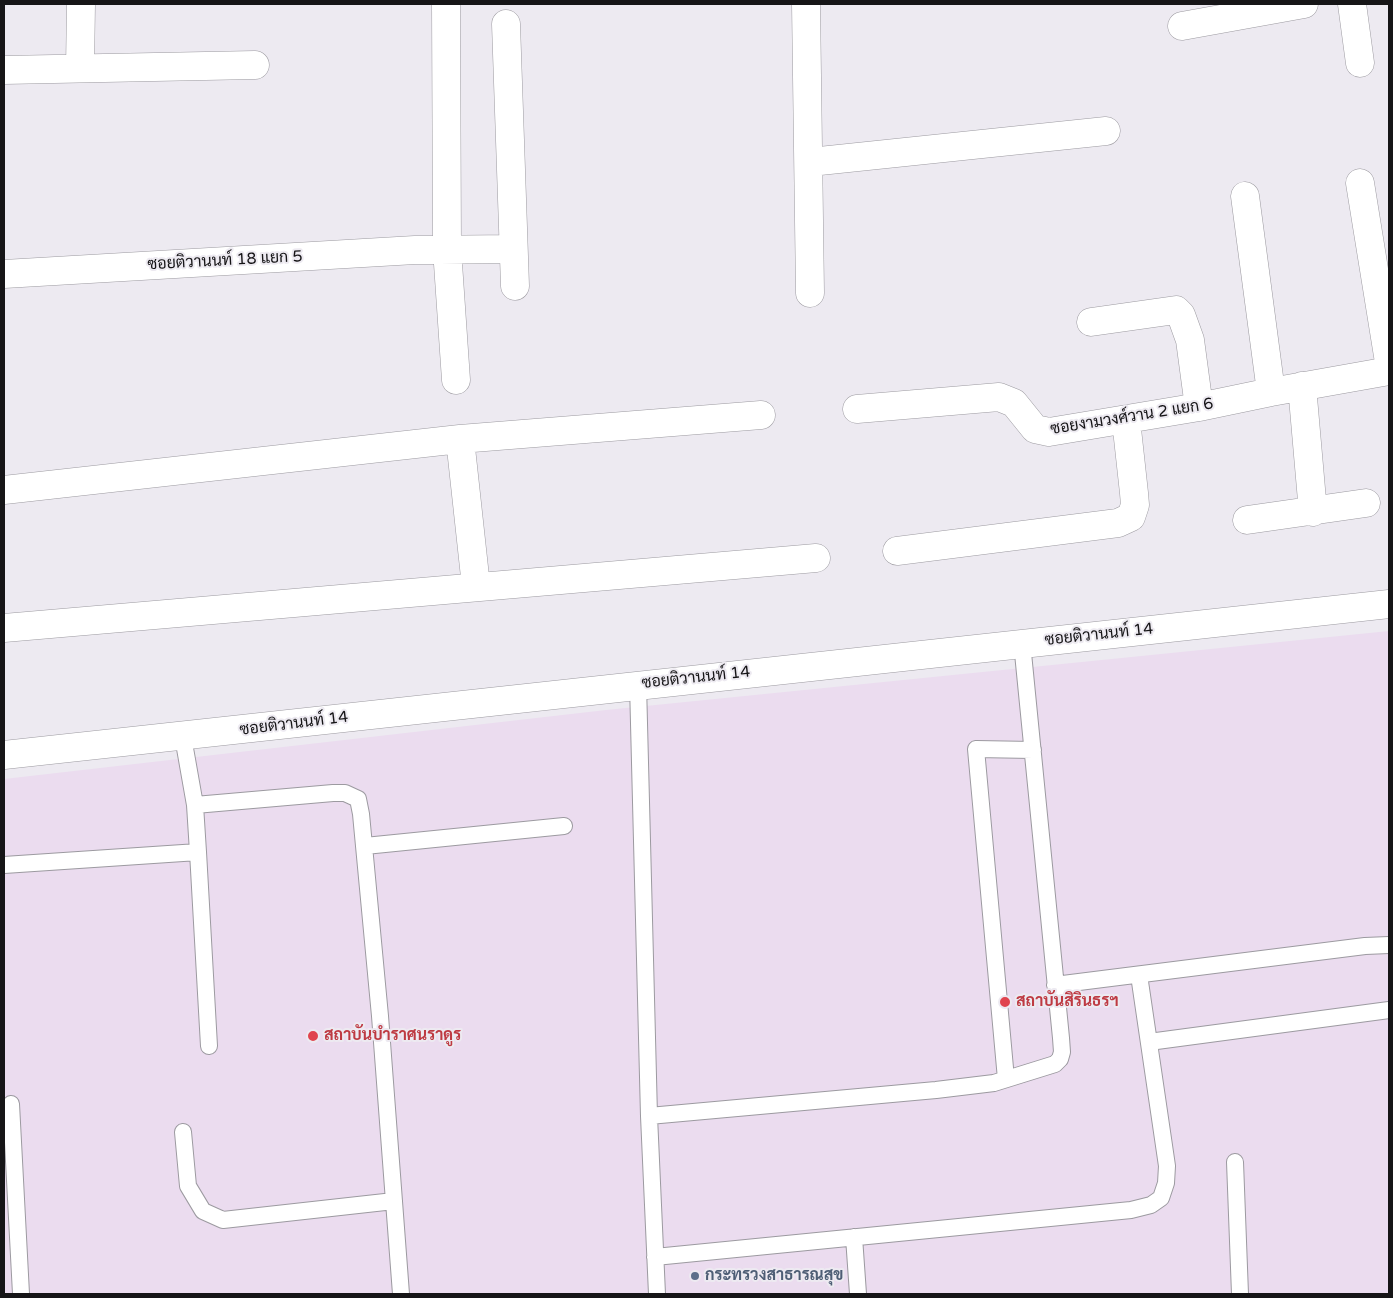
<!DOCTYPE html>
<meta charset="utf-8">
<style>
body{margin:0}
#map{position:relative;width:1393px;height:1298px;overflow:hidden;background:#edeaf1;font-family:"Varela Round",sans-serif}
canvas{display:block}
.frame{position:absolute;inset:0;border:5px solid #161517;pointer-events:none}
</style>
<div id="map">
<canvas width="1393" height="1298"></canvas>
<div class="frame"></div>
</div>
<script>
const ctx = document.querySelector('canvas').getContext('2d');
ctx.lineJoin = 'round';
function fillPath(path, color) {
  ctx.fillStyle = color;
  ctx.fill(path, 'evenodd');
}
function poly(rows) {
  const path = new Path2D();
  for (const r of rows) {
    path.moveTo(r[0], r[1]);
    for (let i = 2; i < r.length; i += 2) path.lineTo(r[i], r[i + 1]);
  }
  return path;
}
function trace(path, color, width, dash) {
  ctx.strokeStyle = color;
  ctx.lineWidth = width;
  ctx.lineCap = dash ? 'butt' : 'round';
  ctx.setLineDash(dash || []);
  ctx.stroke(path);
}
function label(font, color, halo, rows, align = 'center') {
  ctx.font = font + ' "Varela Round",Sarabun,sans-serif';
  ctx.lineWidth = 4;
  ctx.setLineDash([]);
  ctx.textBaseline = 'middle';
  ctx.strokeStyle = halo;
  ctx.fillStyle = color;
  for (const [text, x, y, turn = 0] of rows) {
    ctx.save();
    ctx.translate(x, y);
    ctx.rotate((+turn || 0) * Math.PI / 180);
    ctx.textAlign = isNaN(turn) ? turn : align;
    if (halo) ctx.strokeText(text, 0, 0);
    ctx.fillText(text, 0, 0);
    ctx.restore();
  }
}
const medical = poly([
 [1389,631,1389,1294,4,1294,4,779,606,710]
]);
const lane = poly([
 [638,684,649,1116,657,1294],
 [195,805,333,793,345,793,358,799,361,814,380,1016,401,1294],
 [365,846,564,826],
 [198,852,209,1046],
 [4,865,198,852,195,805,183,737],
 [1055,985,1365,946,1389,945],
 [1149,1042,1389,1010],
 [1006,1079,976,749,1033,750],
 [11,1104,21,1294],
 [649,1116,936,1090,994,1083,1055,1064,1060,1059,1062,1052,1061,1038,1022,643],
 [183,1132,188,1186,203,1211,223,1220,394,1201],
 [1235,1162,1240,1294],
 [854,1237,858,1294],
 [655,1257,1131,1210,1151,1205,1161,1198,1166,1183,1167,1166,1139,975]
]);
const street = poly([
 [446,4,447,249,456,380],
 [806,4,810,293],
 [1352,4,1360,63],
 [506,24,515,286],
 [1182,26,1304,4],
 [80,68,81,4],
 [4,70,255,65],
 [810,162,1106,131],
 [1360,183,1389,362],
 [1245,196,1271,392],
 [4,274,415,250,513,249],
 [1091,322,1176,310,1181,315,1190,340,1199,407],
 [1302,386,1313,512],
 [857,409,999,397,1014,403,1035,429,1049,432,1199,407,1271,392,1389,371],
 [460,439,476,586],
 [4,490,460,439,761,415],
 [1247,520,1366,503],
 [897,551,1118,523,1131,517,1135,505,1134,493,1126,420],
 [4,628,816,558],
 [4,755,1389,604]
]);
const markers = [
 [1005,1002,6,"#e0444e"],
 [313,1036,6,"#e0444e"],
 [695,1276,5,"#5c6f8a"]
];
const streetNames = [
 ["ซอยติวานนท์ 18 แยก 5",225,261,-3],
 ["ซอยงามวงศ์วาน 2 แยก 6",1132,417,-9],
 ["ซอยติวานนท์ 14",1099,635,-6],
 ["ซอยติวานนท์ 14",696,678,-6],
 ["ซอยติวานนท์ 14",294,724,-7]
];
const healthNames = [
 ["สถาบันสิรินธรฯ",1016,1002],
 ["สถาบันบำราศนราดูร",324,1036]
];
const serviceNames = [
 ["กระทรวงสาธารณสุข",705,1276]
];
fillPath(medical, '#ebdcef');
trace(lane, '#9c9aa0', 18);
trace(street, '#9c9aa0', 29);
trace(lane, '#fff', 16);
trace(street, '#fff', 28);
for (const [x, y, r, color] of markers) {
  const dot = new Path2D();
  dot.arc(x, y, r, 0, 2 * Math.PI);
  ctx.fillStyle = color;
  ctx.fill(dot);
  trace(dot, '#edeaf1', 2);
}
label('16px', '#161517', '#edeaf1', streetNames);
label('bold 16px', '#be3a42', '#edeaf1', healthNames, 'left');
label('bold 16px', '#4e5e75', '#edeaf1', serviceNames, 'left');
</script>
